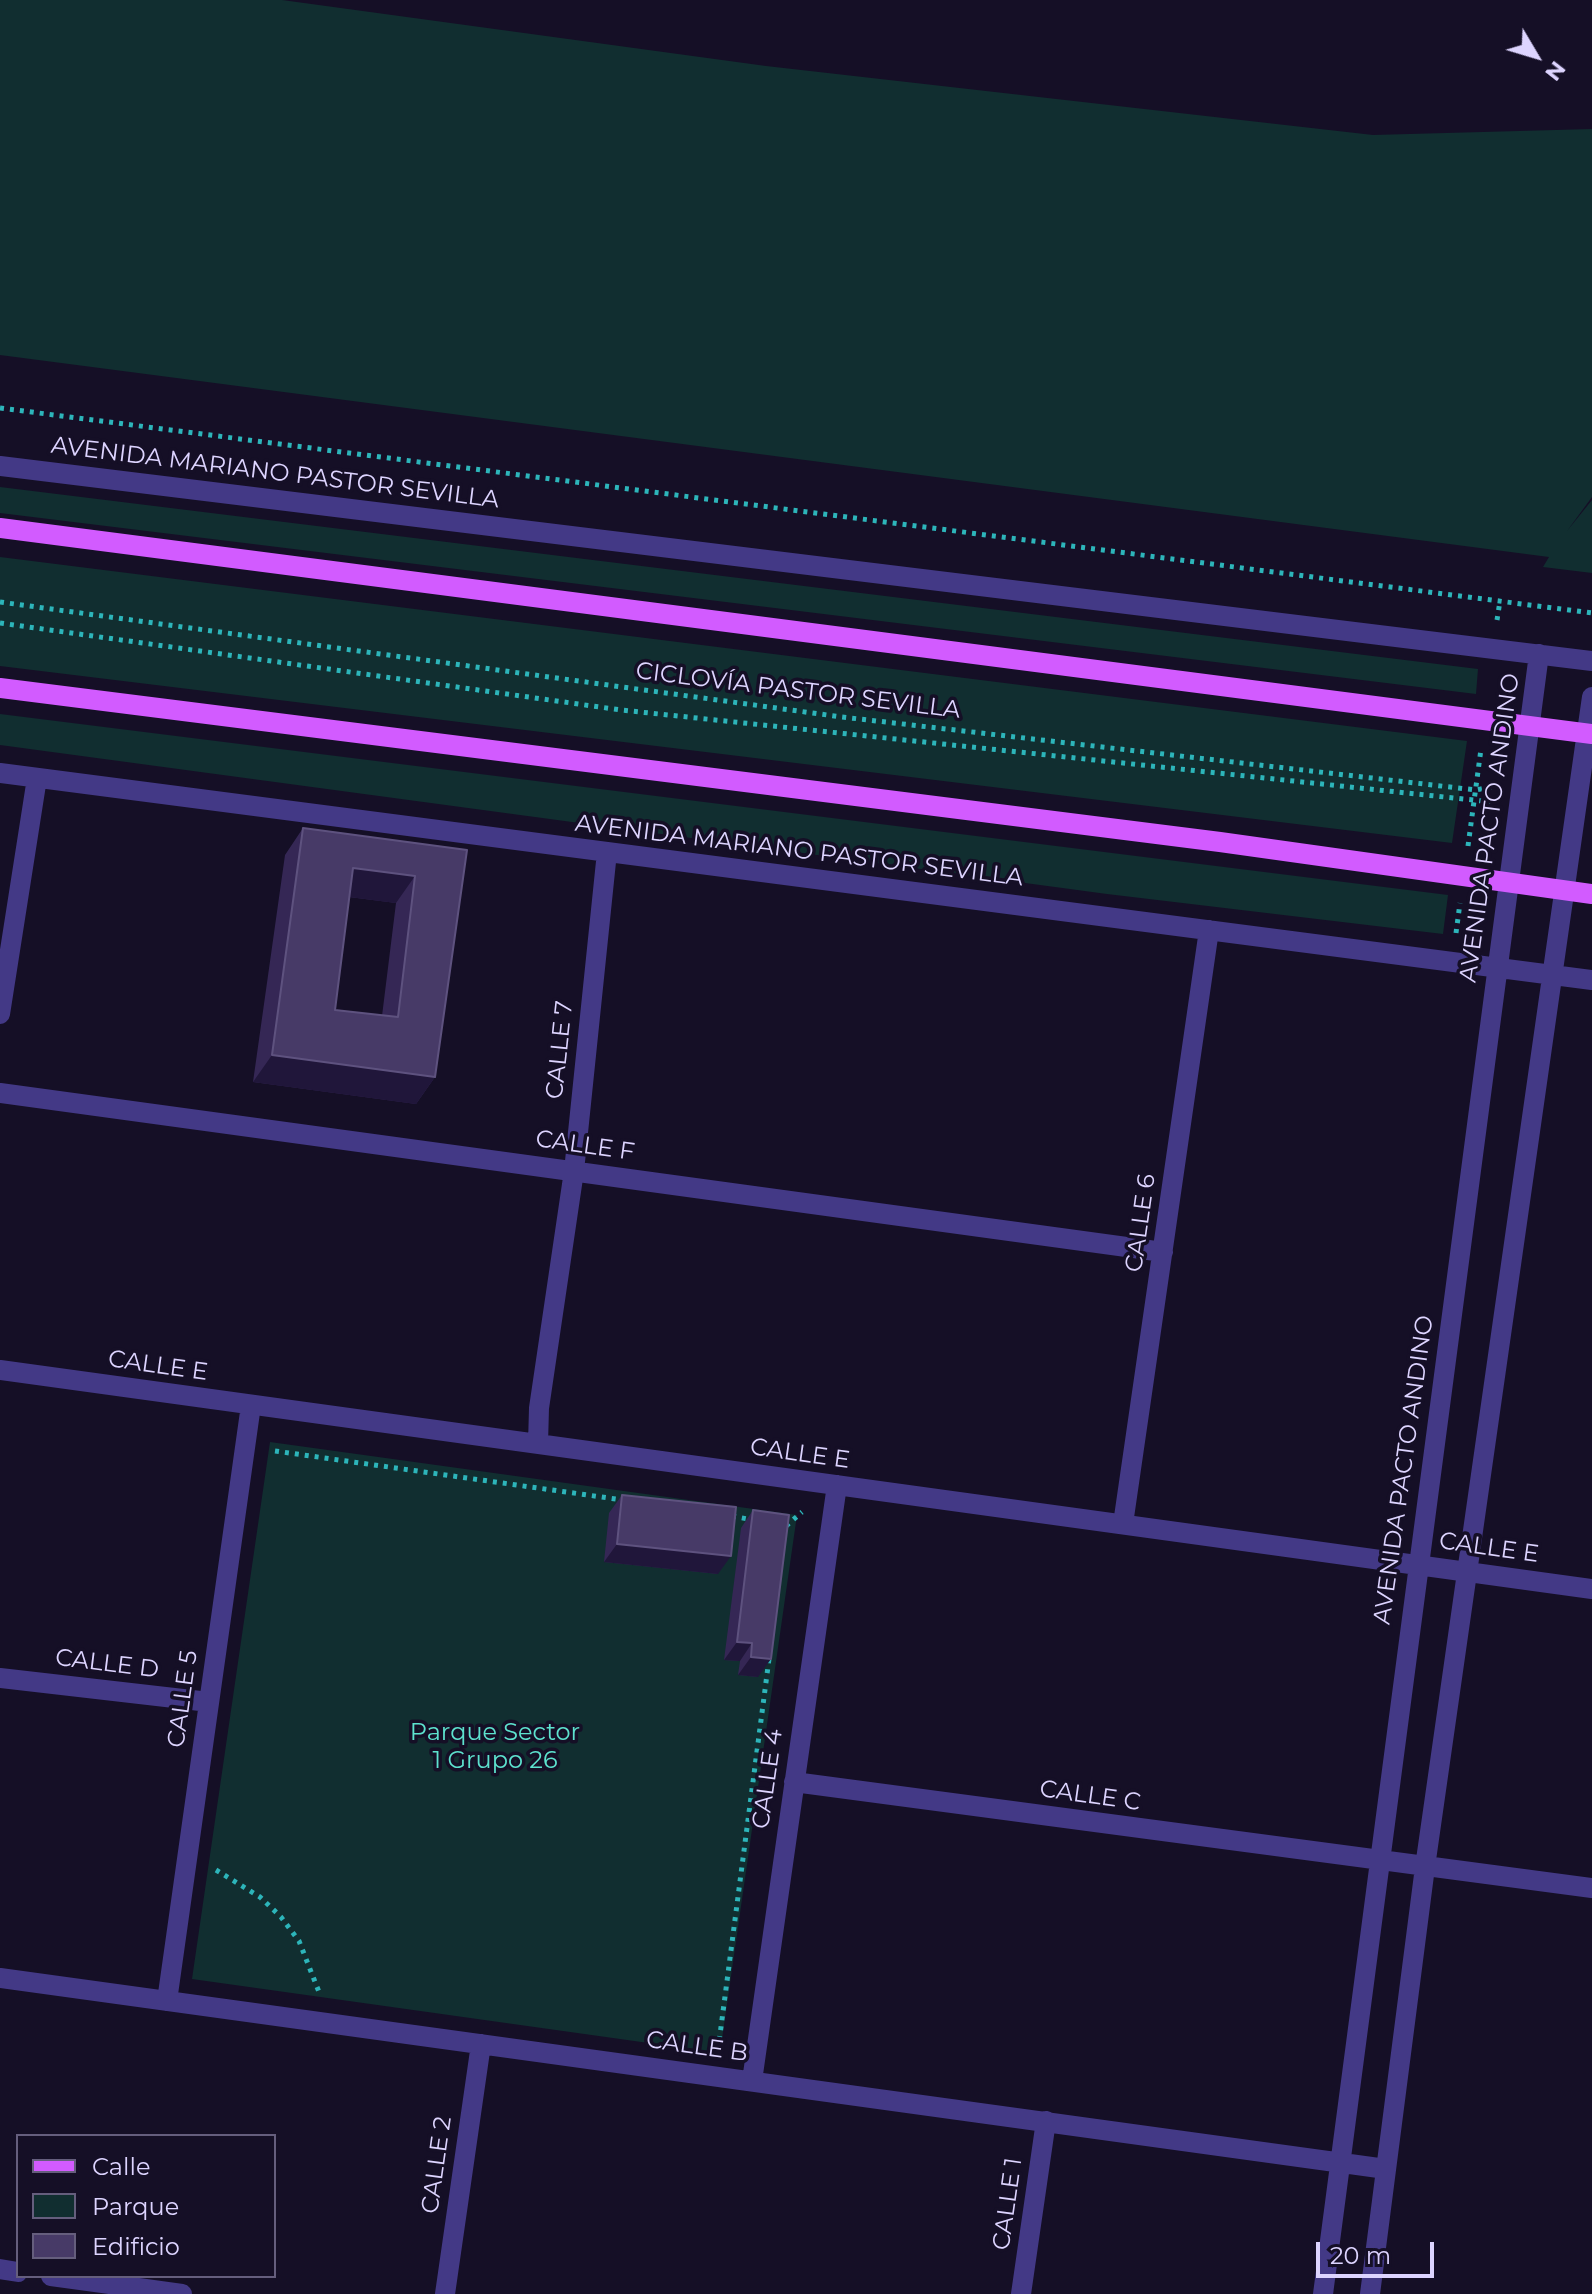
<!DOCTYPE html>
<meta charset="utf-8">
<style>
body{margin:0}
#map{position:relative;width:1592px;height:2294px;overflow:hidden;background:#150f26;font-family:Montserrat,sans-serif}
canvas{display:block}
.legend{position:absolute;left:16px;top:2134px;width:260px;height:144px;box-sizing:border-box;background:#150f26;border:2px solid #655e7d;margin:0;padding:10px 14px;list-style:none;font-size:24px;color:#ddd4ff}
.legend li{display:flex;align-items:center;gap:16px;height:40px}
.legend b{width:40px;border:2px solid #655e7d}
.north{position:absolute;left:1496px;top:16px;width:80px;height:80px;-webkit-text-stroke:6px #150f26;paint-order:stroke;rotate:128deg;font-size:22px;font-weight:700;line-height:32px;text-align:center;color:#ddd4ff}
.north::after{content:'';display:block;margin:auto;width:28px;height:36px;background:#ddd4ff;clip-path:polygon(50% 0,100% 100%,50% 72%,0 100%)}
.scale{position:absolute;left:1316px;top:2242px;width:118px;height:36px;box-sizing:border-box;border:4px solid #ddd4ff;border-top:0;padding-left:10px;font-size:24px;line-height:28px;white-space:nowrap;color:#ddd4ff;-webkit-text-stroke:6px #150f26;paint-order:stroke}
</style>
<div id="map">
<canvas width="1592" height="2294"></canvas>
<ul class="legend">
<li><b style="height:10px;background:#d25bff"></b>Calle</li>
<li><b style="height:22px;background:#112e30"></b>Parque</li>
<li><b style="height:22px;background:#473a67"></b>Edificio</li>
</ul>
<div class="north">N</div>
<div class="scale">20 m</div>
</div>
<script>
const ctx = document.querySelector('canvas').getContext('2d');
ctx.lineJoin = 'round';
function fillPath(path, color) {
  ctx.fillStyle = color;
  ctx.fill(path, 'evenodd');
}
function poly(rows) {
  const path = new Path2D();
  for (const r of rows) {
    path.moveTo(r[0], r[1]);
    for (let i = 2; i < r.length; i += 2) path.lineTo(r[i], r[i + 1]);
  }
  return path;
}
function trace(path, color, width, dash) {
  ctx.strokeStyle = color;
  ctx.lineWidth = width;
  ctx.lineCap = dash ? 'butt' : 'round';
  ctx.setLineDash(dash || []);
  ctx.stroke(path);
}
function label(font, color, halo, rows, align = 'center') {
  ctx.font = font + ' Montserrat,sans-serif';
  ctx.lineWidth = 7;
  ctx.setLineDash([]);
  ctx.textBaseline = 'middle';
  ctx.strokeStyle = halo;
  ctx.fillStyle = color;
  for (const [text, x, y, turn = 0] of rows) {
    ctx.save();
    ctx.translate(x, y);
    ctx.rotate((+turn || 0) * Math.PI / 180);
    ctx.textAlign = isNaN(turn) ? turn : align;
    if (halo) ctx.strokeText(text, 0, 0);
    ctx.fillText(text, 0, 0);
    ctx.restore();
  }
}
const green = poly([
 [0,0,282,0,766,66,1373,135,1592,129,1592,497,1567,531,1592,500,1592,573,1543,567,1549,557,0,355],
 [0,487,1478,669,1476,694,0,513],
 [0,557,1467,741,1452,843,0,666],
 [0,714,1448,895,1443,934,1107,894,0,745],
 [270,1442,797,1515,720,2053,192,1979]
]);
const path = poly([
 [0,408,1592,613],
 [0,602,842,717,1476,790,1491,787],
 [1497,620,1500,601],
 [0,623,621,710,1492,802],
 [1468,846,1481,749],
 [1456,933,1460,903],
 [275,1451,623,1500],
 [732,1516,753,1520],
 [786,1526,802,1512],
 [216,1870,260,1897,281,1917,299,1941,319,1992],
 [718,2050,769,1659]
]);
const minor = poly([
 [0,466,1592,661],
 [0,773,1592,980],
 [0,1014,37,778],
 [0,1093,1163,1252],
 [0,1370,1592,1589],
 [538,1444,539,1408,574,1171,607,852],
 [1123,1524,1209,930],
 [0,1678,209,1702],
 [794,1782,1592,1888],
 [0,1978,1386,2169],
 [167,2001,251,1405],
 [752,2081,837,1485],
 [0,2269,18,2272],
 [51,2276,182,2294],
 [445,2294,481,2044],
 [1021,2294,1046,2121],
 [1323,2294,1539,654],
 [1370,2294,1425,1867,1592,697]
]);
const major = poly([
 [0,528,1592,734],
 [0,688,1220,842,1592,894]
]);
const wall = poly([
 [303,828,467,850,435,1077,416,1104,253,1082,285,855],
 [349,897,396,903,382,1016,335,1010],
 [622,1495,718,1574,604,1562,609,1513],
 [753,1510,758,1677,738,1675,740,1661,724,1660,741,1528]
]);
const shadedWall = poly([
 [353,868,415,876,396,903,334,895],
 [272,1055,435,1077,416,1104,253,1082],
 [617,1544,731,1556,718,1574,604,1562],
 [737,1642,752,1643,740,1661,724,1660],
 [751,1657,771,1659,758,1677,738,1675]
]);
const building = poly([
 [303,828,467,850,435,1077,272,1055,303,828],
 [353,868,415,876,398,1017,335,1010,353,868],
 [622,1495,736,1507,731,1556,617,1544,622,1495],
 [753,1510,789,1515,771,1659,751,1657,752,1643,737,1642,753,1510]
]);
const streetNames = [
 ["AVENIDA MARIANO PASTOR SEVILLA",275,473,7],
 ["CICLOVÍA PASTOR SEVILLA",798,691,7],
 ["AVENIDA PACTO ANDINO",1490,828,-82],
 ["AVENIDA MARIANO PASTOR SEVILLA",799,851,7],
 ["CALLE 7",560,1050,-84],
 ["CALLE F",585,1146,8],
 ["CALLE 6",1141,1223,-82],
 ["CALLE E",158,1366,8],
 ["CALLE E",800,1454,8],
 ["AVENIDA PACTO ANDINO",1404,1470,-82],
 ["CALLE E",1489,1548,8],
 ["CALLE D",107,1664,7],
 ["CALLE 5",183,1699,-82],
 ["CALLE 4",768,1779,-82],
 ["CALLE C",1090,1796,8],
 ["CALLE B",697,2047,8],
 ["CALLE 2",437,2165,-82],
 ["CALLE 1",1008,2204,-82]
];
const parkNames = [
 ["Parque Sector",495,1733],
 ["1 Grupo 26",495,1761]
];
fillPath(green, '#112e30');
trace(path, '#2db5ba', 5, [4, 6]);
trace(minor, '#433986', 20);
trace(major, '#d25bff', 20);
fillPath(wall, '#352755');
fillPath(shadedWall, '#20163a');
fillPath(building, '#473a67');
trace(building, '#5e527f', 2);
label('24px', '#ddd4ff', '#150f26', streetNames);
label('24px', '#5de2ce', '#150f26', parkNames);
</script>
